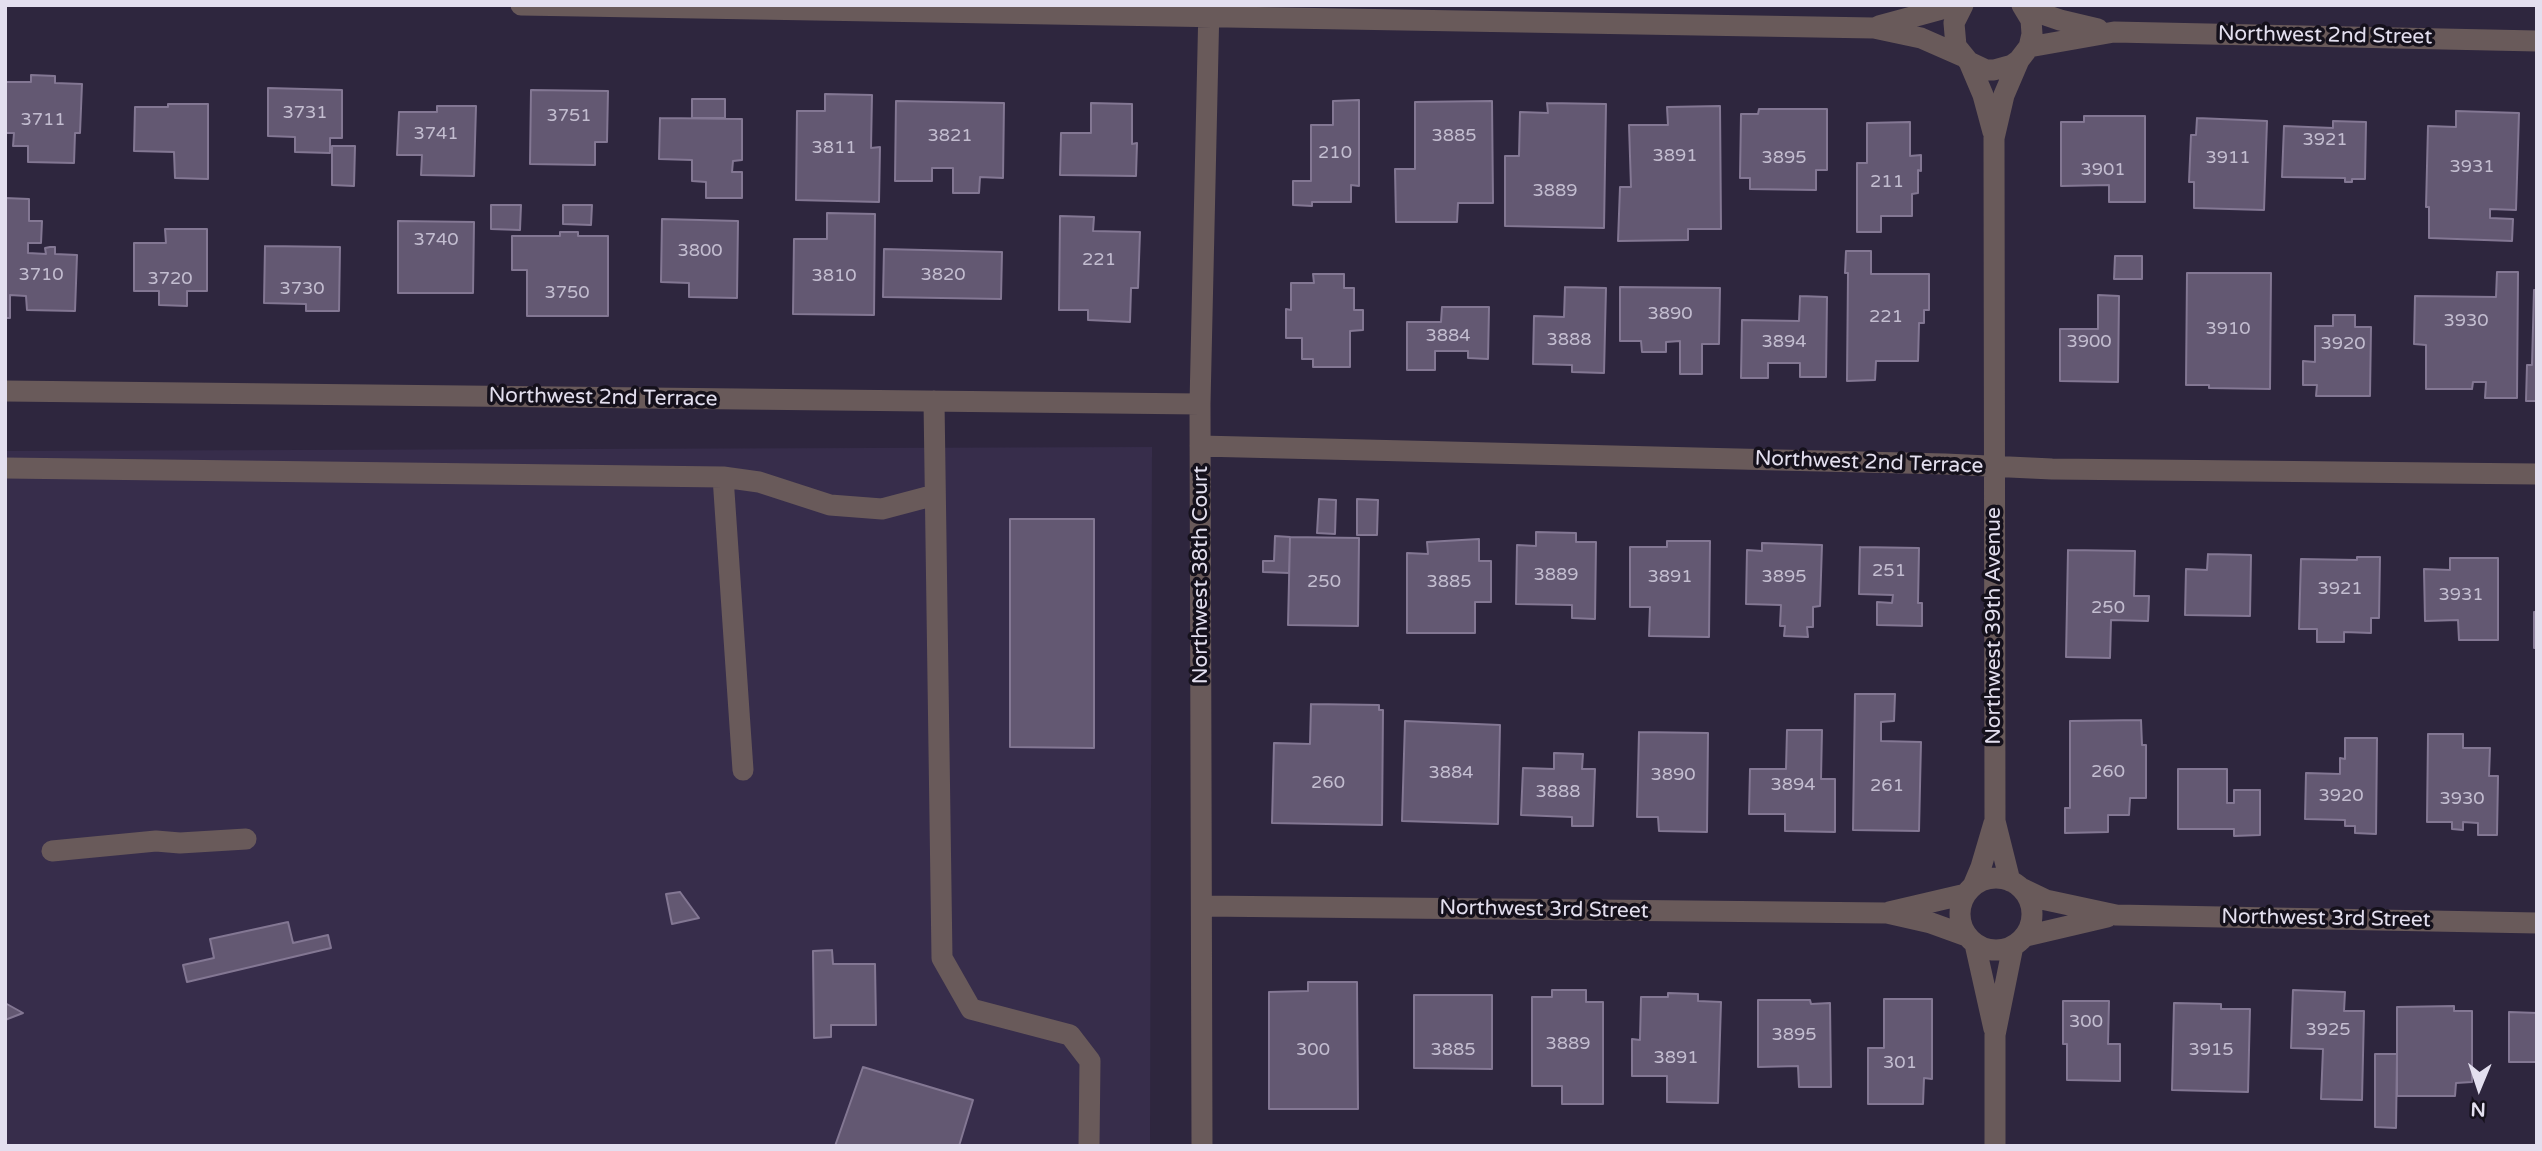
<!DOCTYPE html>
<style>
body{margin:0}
#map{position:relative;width:2542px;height:1151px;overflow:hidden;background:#2e263e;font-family:"Varela Round",sans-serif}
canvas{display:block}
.frame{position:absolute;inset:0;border:7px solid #e3dfef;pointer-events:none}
.north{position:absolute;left:2444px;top:1053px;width:70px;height:70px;-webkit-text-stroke:5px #15111c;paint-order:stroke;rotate:182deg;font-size:19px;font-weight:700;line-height:28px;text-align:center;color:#e3dfef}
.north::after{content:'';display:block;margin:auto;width:24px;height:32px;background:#e3dfef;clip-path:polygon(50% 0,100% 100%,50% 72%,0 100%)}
</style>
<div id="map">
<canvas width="2542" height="1151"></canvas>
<div class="frame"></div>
<div class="north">N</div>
</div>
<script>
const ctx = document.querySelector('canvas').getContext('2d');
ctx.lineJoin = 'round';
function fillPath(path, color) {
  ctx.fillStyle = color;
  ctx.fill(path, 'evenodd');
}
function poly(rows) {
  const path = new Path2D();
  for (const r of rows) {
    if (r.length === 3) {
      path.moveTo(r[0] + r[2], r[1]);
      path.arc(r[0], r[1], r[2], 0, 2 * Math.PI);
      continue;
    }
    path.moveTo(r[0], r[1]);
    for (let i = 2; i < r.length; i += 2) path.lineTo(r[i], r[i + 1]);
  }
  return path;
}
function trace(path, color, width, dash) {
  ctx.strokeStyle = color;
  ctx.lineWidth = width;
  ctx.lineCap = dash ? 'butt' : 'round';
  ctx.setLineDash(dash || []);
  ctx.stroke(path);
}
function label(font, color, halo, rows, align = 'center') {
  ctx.font = font + ' "Varela Round",sans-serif';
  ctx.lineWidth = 7;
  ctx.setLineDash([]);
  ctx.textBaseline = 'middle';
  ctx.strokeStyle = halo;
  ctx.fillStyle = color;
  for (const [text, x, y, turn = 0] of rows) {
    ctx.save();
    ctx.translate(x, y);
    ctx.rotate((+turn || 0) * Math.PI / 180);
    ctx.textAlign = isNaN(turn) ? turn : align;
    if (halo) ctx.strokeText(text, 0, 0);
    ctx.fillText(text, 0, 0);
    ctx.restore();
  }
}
const built = poly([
 [1152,447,1150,1146,5,1146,5,451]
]);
const building = poly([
 [31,75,55,76,55,83,82,84,80,133,75,133,74,163,28,162,28,146,13,146,14,133,5,133,5,82,31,82,31,75],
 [268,88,342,90,342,138,330,138,330,153,295,152,295,137,268,136,268,88],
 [531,90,608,91,607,142,595,142,595,165,530,164,531,90],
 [825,94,872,95,871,148,880,147,879,202,796,200,797,111,825,111,825,94],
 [692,99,725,99,725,118,692,118,692,99],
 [1359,100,1359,186,1351,185,1351,202,1312,202,1312,206,1293,205,1293,181,1311,181,1311,125,1333,125,1333,101,1359,100],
 [896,101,1004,103,1003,178,980,177,979,193,953,193,953,168,932,168,932,181,895,181,896,101],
 [1492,101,1493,203,1458,203,1457,222,1396,222,1395,169,1415,169,1415,102,1492,101],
 [1091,103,1132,104,1132,144,1137,143,1136,176,1060,175,1061,133,1091,133,1091,103],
 [1547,103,1606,104,1604,228,1505,226,1505,156,1519,156,1520,112,1548,113,1547,103],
 [168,104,208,104,208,179,175,178,174,152,134,151,135,107,168,107,168,104],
 [437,106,476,106,474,176,421,175,422,155,397,155,399,112,437,112,437,106],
 [1720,106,1721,229,1688,229,1688,240,1618,241,1620,187,1631,187,1629,125,1668,125,1667,107,1720,106],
 [1759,109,1827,109,1827,170,1816,170,1816,190,1750,189,1750,178,1740,178,1741,114,1758,114,1759,109],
 [2456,111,2519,113,2516,210,2490,209,2490,218,2513,219,2512,241,2429,238,2429,207,2426,207,2428,126,2456,127,2456,111],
 [2084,116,2145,116,2145,202,2109,202,2109,185,2061,186,2061,122,2084,122,2084,116],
 [660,118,742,119,742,160,733,161,732,172,742,172,742,198,706,198,706,182,692,181,692,160,659,159,660,118],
 [2197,118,2267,121,2264,210,2194,208,2194,182,2189,182,2191,135,2196,135,2197,118],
 [2333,121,2366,122,2365,179,2352,179,2352,182,2345,182,2345,178,2282,177,2284,126,2333,128,2333,121],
 [1910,122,1910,156,1921,155,1921,171,1918,170,1918,193,1912,194,1912,216,1881,216,1881,232,1857,232,1857,163,1867,163,1867,123,1910,122],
 [332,146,355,146,354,186,332,185,332,146],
 [5,198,29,199,29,221,42,221,41,243,28,243,28,253,46,254,45,248,50,247,55,247,55,254,77,255,75,311,27,310,26,296,10,295,10,318,5,318,5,198],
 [491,205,521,205,520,230,491,229,491,205],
 [563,205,592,205,591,225,563,224,563,205],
 [827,213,875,214,874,315,793,314,794,239,827,239,827,213],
 [1060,216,1094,217,1093,231,1140,232,1138,288,1131,288,1130,322,1088,320,1088,310,1059,310,1060,216],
 [662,219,738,221,737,298,689,297,689,283,661,282,662,219],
 [398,221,474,222,473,293,398,293,398,221],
 [165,229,207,229,207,291,187,291,187,306,159,305,159,291,134,291,134,243,166,243,165,229],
 [560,232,578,232,578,236,608,236,608,316,527,316,527,270,512,270,512,236,560,236,560,232],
 [265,246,340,247,339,311,306,311,306,304,264,303,265,246],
 [884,249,1002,252,1001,299,883,297,884,249],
 [1846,251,1871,251,1871,274,1929,274,1929,310,1924,310,1924,323,1919,323,1918,361,1876,361,1875,380,1847,381,1848,273,1845,273,1846,251],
 [2115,256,2142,256,2142,279,2114,279,2115,256],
 [2497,272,2518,272,2517,398,2485,398,2486,382,2473,382,2472,389,2426,389,2426,345,2414,344,2415,296,2496,297,2497,272],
 [2187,273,2271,273,2270,389,2209,388,2209,385,2186,385,2187,273],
 [1313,274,1344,274,1344,288,1354,288,1354,310,1363,310,1363,330,1350,331,1350,367,1313,367,1313,359,1302,359,1302,338,1286,338,1286,309,1291,310,1291,283,1314,283,1313,274],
 [1565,287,1606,288,1604,373,1572,372,1572,365,1533,364,1534,316,1564,317,1565,287],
 [1620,287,1720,288,1719,344,1702,344,1702,374,1680,374,1680,341,1666,342,1666,352,1642,352,1641,341,1620,341,1620,287],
 [2534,290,2537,290,2537,401,2526,401,2527,365,2532,365,2534,290],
 [2098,295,2119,296,2118,382,2060,381,2060,329,2098,329,2098,295],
 [1800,296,1827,297,1826,377,1800,377,1800,363,1768,363,1768,378,1741,378,1742,320,1799,321,1800,296],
 [1442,307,1489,307,1488,359,1468,358,1468,351,1435,351,1435,370,1407,370,1407,322,1441,322,1442,307],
 [2333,315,2355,315,2355,327,2371,327,2370,396,2316,396,2317,385,2303,385,2303,361,2315,362,2315,326,2333,326,2333,315],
 [1319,499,1336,500,1335,534,1317,533,1319,499],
 [1357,499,1378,500,1377,535,1357,535,1357,499],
 [1010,519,1094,519,1094,748,1010,747,1010,519],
 [1536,532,1576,533,1576,542,1596,542,1595,619,1572,618,1572,605,1516,604,1517,545,1536,546,1536,532],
 [1275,536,1290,537,1289,573,1263,572,1263,561,1274,561,1275,536],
 [1290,537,1359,538,1358,626,1288,625,1290,537],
 [1479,539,1479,561,1491,561,1491,602,1475,602,1475,633,1407,633,1407,553,1428,554,1427,542,1479,539],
 [1667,541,1710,541,1709,637,1649,636,1650,607,1630,607,1630,547,1667,547,1667,541],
 [1762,543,1822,545,1820,606,1813,607,1813,627,1807,627,1808,637,1784,636,1785,626,1780,626,1781,605,1746,604,1747,550,1762,551,1762,543],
 [1860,547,1919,548,1918,603,1922,603,1922,626,1877,625,1877,602,1892,603,1893,595,1859,594,1860,547],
 [2068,550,2135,551,2134,596,2149,596,2148,621,2111,620,2110,658,2066,657,2068,550],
 [2208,554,2251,555,2250,616,2185,615,2186,569,2207,570,2208,554],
 [2357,557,2380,557,2379,618,2371,618,2371,633,2344,632,2344,642,2317,642,2317,629,2299,629,2301,559,2357,560,2357,557],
 [2450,558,2498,558,2498,640,2459,640,2458,620,2425,621,2424,569,2450,570,2450,558],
 [2534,612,2537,612,2537,648,2534,648,2534,612],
 [1855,694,1895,694,1894,721,1881,722,1881,741,1921,742,1919,831,1853,830,1855,694],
 [1311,704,1379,705,1379,710,1383,710,1382,825,1272,823,1274,743,1310,744,1311,704],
 [2141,720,2142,745,2146,745,2146,798,2130,798,2129,815,2108,815,2108,832,2065,833,2065,808,2070,808,2070,721,2141,720],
 [1405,721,1500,725,1498,824,1402,821,1405,721],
 [1787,730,1822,730,1821,779,1835,779,1835,832,1785,831,1785,814,1749,814,1750,769,1786,769,1787,730],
 [1639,732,1708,733,1707,832,1659,831,1658,817,1637,817,1639,732],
 [2428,734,2463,734,2463,748,2490,748,2489,776,2498,776,2497,835,2478,835,2478,823,2463,822,2463,830,2452,829,2452,822,2427,822,2428,734],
 [2345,738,2377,738,2376,834,2355,833,2355,826,2345,826,2345,820,2305,819,2306,773,2340,774,2340,758,2345,759,2345,738],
 [1554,753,1583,754,1582,769,1595,769,1593,826,1572,826,1572,817,1521,815,1523,768,1554,769,1554,753],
 [2178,769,2227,769,2227,803,2234,803,2234,790,2260,790,2260,835,2234,836,2234,829,2178,829,2178,769],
 [680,892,699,918,672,924,666,894,680,892],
 [288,922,293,943,328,935,331,948,187,982,183,965,214,958,210,939,288,922],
 [832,950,833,964,875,964,876,1025,831,1025,831,1037,814,1038,813,951,832,950],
 [1308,982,1357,982,1358,1109,1269,1109,1269,992,1308,991,1308,982],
 [1552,990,1586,990,1586,1002,1603,1002,1603,1104,1562,1104,1562,1086,1532,1086,1532,997,1552,997,1552,990],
 [2293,990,2345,992,2344,1011,2364,1011,2362,1100,2321,1099,2323,1049,2291,1048,2293,990],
 [1668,993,1698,994,1698,1001,1721,1002,1718,1103,1667,1102,1667,1076,1632,1076,1632,1039,1640,1040,1641,997,1668,997,1668,993],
 [1414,995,1492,995,1492,1069,1414,1068,1414,995],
 [1884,999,1932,999,1932,1079,1924,1078,1923,1104,1868,1104,1868,1048,1884,1048,1884,999],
 [1758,1000,1810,1000,1811,1004,1830,1003,1831,1087,1799,1087,1798,1066,1758,1067,1758,1000],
 [2063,1001,2109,1001,2108,1044,2120,1044,2120,1081,2067,1080,2067,1044,2063,1044,2063,1001],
 [5,1003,23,1013,5,1020,5,1003],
 [2174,1003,2221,1004,2221,1009,2250,1009,2248,1092,2172,1090,2174,1003],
 [2454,1006,2454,1011,2472,1011,2472,1082,2456,1083,2455,1096,2397,1096,2397,1007,2454,1006],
 [2509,1012,2537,1013,2537,1062,2509,1062,2509,1012],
 [2375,1054,2397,1054,2396,1128,2375,1127,2375,1054],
 [863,1067,973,1100,959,1146,835,1146,863,1067]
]);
const minor = poly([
 [521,5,1874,28,1921,38,1962,56],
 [1963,5,1954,23,1956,46,1969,62,1986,70,1994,70,2012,65,2019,60,2029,47,2032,34,2031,20,2022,5],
 [2025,8,2060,20,2098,29],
 [1879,26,1956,5],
 [2029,47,2114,32,2537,41],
 [1969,62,1983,95,1993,132],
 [5,391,1200,404],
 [934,401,942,958,971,1009,1070,1035,1090,1061,1089,1146],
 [1200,446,1945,464,2052,469,2537,474],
 [5,468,723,477,759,482,830,505,882,509,935,495],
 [723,477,743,770],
 [52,851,156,841,180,843,246,839],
 [1996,914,36],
 [2010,881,1995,821,1994,138,2004,95,2019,60],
 [1973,886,1981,867,1994,823],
 [2021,888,2046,900,2116,915,2537,923],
 [1202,906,1887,913,1931,923,1967,936],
 [1889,912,1966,894],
 [2026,936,2107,917],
 [1975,944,1994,1029],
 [1202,1146,1200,404,1209,5],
 [1995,1146,1995,1035,2013,946]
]);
const numberNames = [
 ["3731",305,113],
 ["3751",569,116],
 ["3711",43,120],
 ["3741",436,134],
 ["3821",950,136],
 ["3885",1454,136],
 ["3921",2325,140],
 ["3811",834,148],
 ["210",1335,153],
 ["3891",1675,156],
 ["3895",1784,158],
 ["3911",2228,158],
 ["3931",2472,167],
 ["3901",2103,170],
 ["211",1887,182],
 ["3889",1555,191],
 ["3740",436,240],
 ["3800",700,251],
 ["221",1099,260],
 ["3710",41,275],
 ["3820",943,275],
 ["3810",834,276],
 ["3720",170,279],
 ["3730",302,289],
 ["3750",567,293],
 ["3890",1670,314],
 ["221",1886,317],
 ["3930",2466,321],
 ["3910",2228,329],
 ["3884",1448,336],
 ["3888",1569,340],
 ["3894",1784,342],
 ["3900",2089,342],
 ["3920",2343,344],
 ["251",1889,571],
 ["3889",1556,575],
 ["3891",1670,577],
 ["3895",1784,577],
 ["250",1324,582],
 ["3885",1449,582],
 ["3921",2340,589],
 ["3931",2461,595],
 ["250",2108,608],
 ["260",2108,772],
 ["3884",1451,773],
 ["3890",1673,775],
 ["260",1328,783],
 ["3894",1793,785],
 ["261",1887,786],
 ["3888",1558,792],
 ["3920",2341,796],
 ["3930",2462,799],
 ["300",2086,1022],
 ["3925",2328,1030],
 ["3895",1794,1035],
 ["3889",1568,1044],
 ["300",1313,1050],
 ["3885",1453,1050],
 ["3915",2211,1050],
 ["3891",1676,1058],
 ["301",1900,1063]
];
const streetNames = [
 ["Northwest 2nd Street",2325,36,1],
 ["Northwest 2nd Terrace",603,398,1],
 ["Northwest 2nd Terrace",1869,463,2],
 ["Northwest 38th Court",1201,575,-90],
 ["Northwest 39th Avenue",1994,626,-90],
 ["Northwest 3rd Street",1544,910,1],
 ["Northwest 3rd Street",2326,919,1]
];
fillPath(built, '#372d4b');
fillPath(building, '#635872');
trace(building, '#837793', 2);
trace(minor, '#695a5a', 21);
label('18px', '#c3bdd0', null, numberNames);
label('21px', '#e3dfef', '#15111c', streetNames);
</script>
